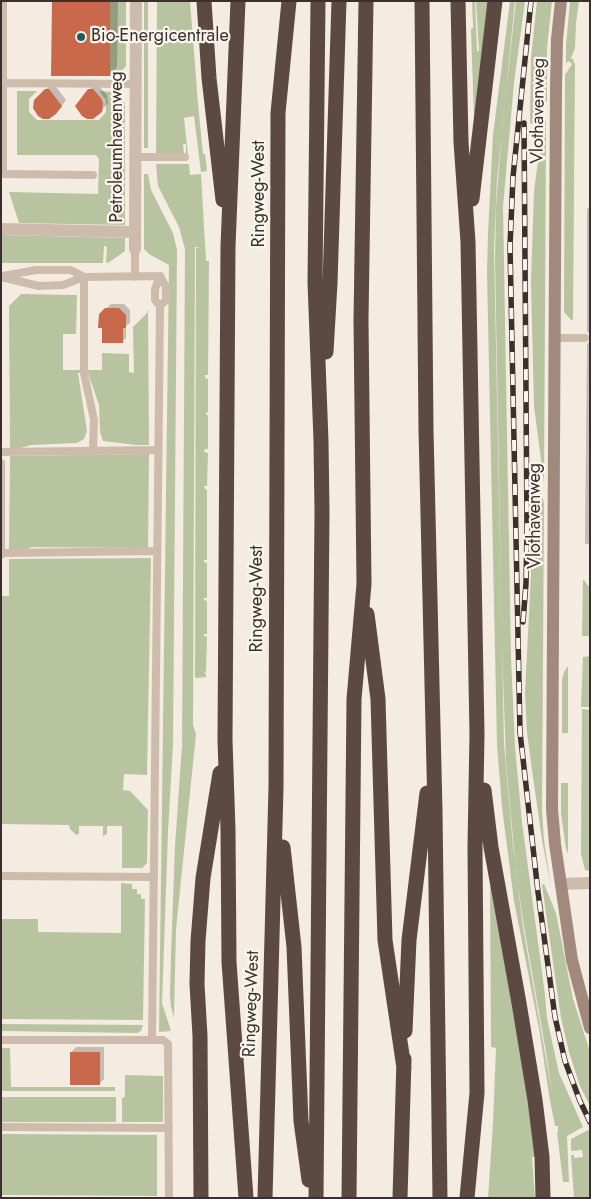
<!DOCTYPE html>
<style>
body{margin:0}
#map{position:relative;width:591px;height:1199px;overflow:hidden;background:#f4ebe1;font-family:Jost,sans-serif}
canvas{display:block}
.frame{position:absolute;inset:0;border:2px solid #3b302b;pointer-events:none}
</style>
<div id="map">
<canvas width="591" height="1199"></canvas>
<div class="frame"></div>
</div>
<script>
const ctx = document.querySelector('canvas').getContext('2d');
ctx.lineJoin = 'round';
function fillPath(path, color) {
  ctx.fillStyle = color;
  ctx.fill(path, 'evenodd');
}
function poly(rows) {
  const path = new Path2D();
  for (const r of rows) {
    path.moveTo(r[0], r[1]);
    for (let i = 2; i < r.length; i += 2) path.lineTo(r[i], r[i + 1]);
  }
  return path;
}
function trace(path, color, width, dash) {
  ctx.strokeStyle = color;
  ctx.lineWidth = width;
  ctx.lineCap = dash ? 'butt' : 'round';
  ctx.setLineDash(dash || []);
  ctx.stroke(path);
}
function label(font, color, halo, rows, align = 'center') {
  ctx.font = font + ' Jost,sans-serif';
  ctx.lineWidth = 4.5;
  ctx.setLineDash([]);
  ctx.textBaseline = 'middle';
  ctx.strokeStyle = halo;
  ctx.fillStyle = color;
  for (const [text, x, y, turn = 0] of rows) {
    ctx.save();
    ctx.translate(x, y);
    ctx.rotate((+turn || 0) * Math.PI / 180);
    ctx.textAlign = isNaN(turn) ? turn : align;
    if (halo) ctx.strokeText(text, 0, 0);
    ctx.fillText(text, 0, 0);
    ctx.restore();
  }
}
const green = poly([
 [110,1,126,1,126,66,116,76,110,76],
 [144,1,148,1,148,148,144,148],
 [157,1,190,1,198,104,203,154,205,154,207,171,201,172,194,116,184,118,188,154,186,154,186,144,183,144,184,154,156,154],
 [472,1,475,1,477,51,479,51,476,1,490,1,474,119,471,29,473,28],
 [510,1,515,1,497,180,494,249,502,640,495,259,496,207,502,128,516,1,525,1,514,83,503,207,511,657,515,747,522,822,545,995,547,1018,559,1073,583,1127,567,1136,569,1182,563,1182,557,1132,558,1132,558,1126,555,1126,549,1095,540,1034,514,901,502,807,497,745,487,273,488,233,493,135],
 [502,646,506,762,516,872,524,927,546,1052,552,1093,523,927,513,846,504,743],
 [537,1,552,1,547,48,547,100,538,125,530,123,531,58],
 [570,1,579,1,576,23,575,48,571,58,574,60,573,62,575,63,573,320,571,320,564,312,565,75,572,64,568,61,566,64,566,46],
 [17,91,37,91,29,99,29,112,37,120,99,120,106,112,106,100,99,91,114,92,125,103,125,225,19,223,9,192,98,194,99,159,96,155,17,155],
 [546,118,546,131,544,483,534,406,531,282,534,191,539,154,544,135,543,126],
 [156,164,189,164,190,175,201,174,206,261,209,261,208,375,205,375,205,378,208,379,208,412,206,413,206,415,208,415,208,449,205,449,204,452,208,453,207,486,204,486,205,489,207,490,207,560,204,560,204,562,207,563,207,598,204,598,204,600,207,601,207,634,204,634,204,636,207,637,206,672,204,673,206,674,206,677,195,678,196,248,200,247,195,247,193,725,196,734,176,929,174,1017,171,1007,170,996,171,955,175,846,182,746,185,249,179,227,158,186],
 [144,174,148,174,151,190,173,233,177,250,173,744,168,832,162,1003,171,1031,159,1032,169,265,149,254,144,249],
 [1,235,125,238,125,251,108,263,106,262,107,247,104,246,103,263,1,263],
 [21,294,77,295,76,334,63,334,63,370,102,370,102,353,129,354,129,372,134,373,133,327,147,313,148,309,149,445,136,445,103,441,100,432,99,405,88,373,78,373,87,431,84,439,77,443,31,445,10,451,9,306],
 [149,454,148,548,32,547,24,550,9,550,10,456],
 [537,479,544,503,542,810,544,840,551,887,542,840,533,777,527,733,525,693,531,575,532,481],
 [151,558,147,775,124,774,123,790,130,791,148,810,147,863,142,868,122,868,122,826,107,826,107,834,103,836,103,826,79,826,79,834,76,835,70,829,69,825,1,824,1,596,9,596,9,559],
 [583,579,590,588,590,636,582,636],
 [590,656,590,707,581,707,583,657],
 [568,666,568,733,562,733,562,680,564,672],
 [582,709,590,710,590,871,585,870,581,854],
 [561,783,568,783,568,854,566,849,561,813],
 [121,883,132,884,132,889,137,889,137,894,141,894,141,899,145,899,143,1020,1,1019,1,919,38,919,38,932,121,933],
 [490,883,519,1032,535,1157,532,1157,535,1198,488,1198,493,1123,496,1048,491,1047],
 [544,884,556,913,573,999,590,1052,590,1106,580,1086,569,1052,561,1018,542,885],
 [1,1024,143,1025,141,1031,137,1033,1,1031],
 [10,1048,11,1087,115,1087,115,1091,1,1091,1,1048],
 [125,1075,163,1076,163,1122,122,1122,122,1098,125,1097],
 [1,1097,116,1097,116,1122,1,1122],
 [588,1130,590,1133,590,1198,574,1198,571,1155,574,1155,574,1158,583,1157,582,1150,571,1151,571,1139],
 [1,1134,157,1135,157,1196,1,1195]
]);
const shadow = poly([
 [53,1,118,1,117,67,110,75],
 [52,84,54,84,66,100,59,110,43,92],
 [94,85,98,85,107,95,108,103,101,111,89,90],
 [590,206,590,333,587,332,587,209],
 [111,304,124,304,130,310,130,323,126,326,126,338,122,342,103,327,100,315],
 [590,341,590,544,585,544,587,344],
 [76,1047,104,1047,104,1079,99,1084,71,1052]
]);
const building = poly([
 [52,1,110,1,110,76,51,76],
 [45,89,49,89,62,106,56,114,49,119,43,119,38,116,33,108,34,100],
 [88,89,93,89,101,98,103,103,102,112,93,119,87,119,82,116,75,106],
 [105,308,119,308,126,315,126,328,123,328,123,343,102,343,102,328,98,328,99,314],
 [70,1052,100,1052,100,1085,70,1085]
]);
const lane = poly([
 [3,1,3,174,93,175],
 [4,83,135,84],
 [135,157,185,157],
 [3,276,36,270,71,270,84,277],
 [1,277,39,286,63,285,84,277,160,276],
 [84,277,84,373,94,420,93,450],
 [135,277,135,249],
 [160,306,166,300,166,287,160,276],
 [554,338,585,338],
 [1,452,158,450],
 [1,463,1,555],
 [2,553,157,551],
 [1,876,153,877],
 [1,1040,152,1040,160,306,155,300,155,289,160,276],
 [152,1040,163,1040,168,1044,169,1198],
 [1,1127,169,1128]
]);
const street = poly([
 [1,229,135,232],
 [135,249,136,1],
 [561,884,590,883]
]);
const secondary = poly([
 [561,1,557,39,556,87,552,809,555,844,572,960,590,1028]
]);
const highway = poly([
 [204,1,209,78,223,200],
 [238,1,228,246,225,740,228,830,229,962,246,1198],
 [422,1,426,430,435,811,440,1198],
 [458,1,461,142,468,242,477,734,475,847,477,1093,467,1198],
 [472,199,495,1],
 [326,352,330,283,339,1],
 [367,614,378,699,385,940,404,1068],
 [484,790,491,847,519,1003,535,1100,542,1157,543,1198],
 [283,847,294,947,301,1121,309,1180],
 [405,1031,409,940,427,793],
 [201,1198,200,1036,197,984,198,941,203,878,220,773],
 [265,1198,276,788,278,113,289,1],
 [316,1198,322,512,321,441,315,282,318,1],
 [349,1198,354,699,364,584,361,320,366,1],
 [400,1198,404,1059]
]);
const rail = poly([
 [531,1,513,177,510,246,520,732,538,892,555,1017,565,1061,580,1101,590,1122],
 [523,622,526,583,527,530,524,123]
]);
const markers = [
 [81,37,5,"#1f5a5e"]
];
const poiNames = [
 ["Bio-Energicentrale",91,37]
];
const streetNames = [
 ["Vlothavenweg",539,111,-89],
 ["Petroleumhavenweg",118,147,-90],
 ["Ringweg-West",260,194,-90],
 ["Vlothavenweg",536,516,-90],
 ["Ringweg-West",258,599,-90],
 ["Ringweg-West",252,1004,-88]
];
fillPath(green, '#b8c4a0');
fillPath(shadow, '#0003');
fillPath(building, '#c8694b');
trace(lane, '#cdbbac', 8);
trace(street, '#cdbbac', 12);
trace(secondary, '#a18a7d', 12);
trace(highway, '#5c4a42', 15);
trace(rail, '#3b302b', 5.5);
trace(rail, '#fbf5ee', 4, [11]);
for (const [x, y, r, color] of markers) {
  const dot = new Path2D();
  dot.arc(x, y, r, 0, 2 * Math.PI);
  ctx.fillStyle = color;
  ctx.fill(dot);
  trace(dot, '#fbf5ee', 2);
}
label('18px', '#3b302b', '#fbf5ee', poiNames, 'left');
label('18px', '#3b302b', '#fbf5ee', streetNames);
</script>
